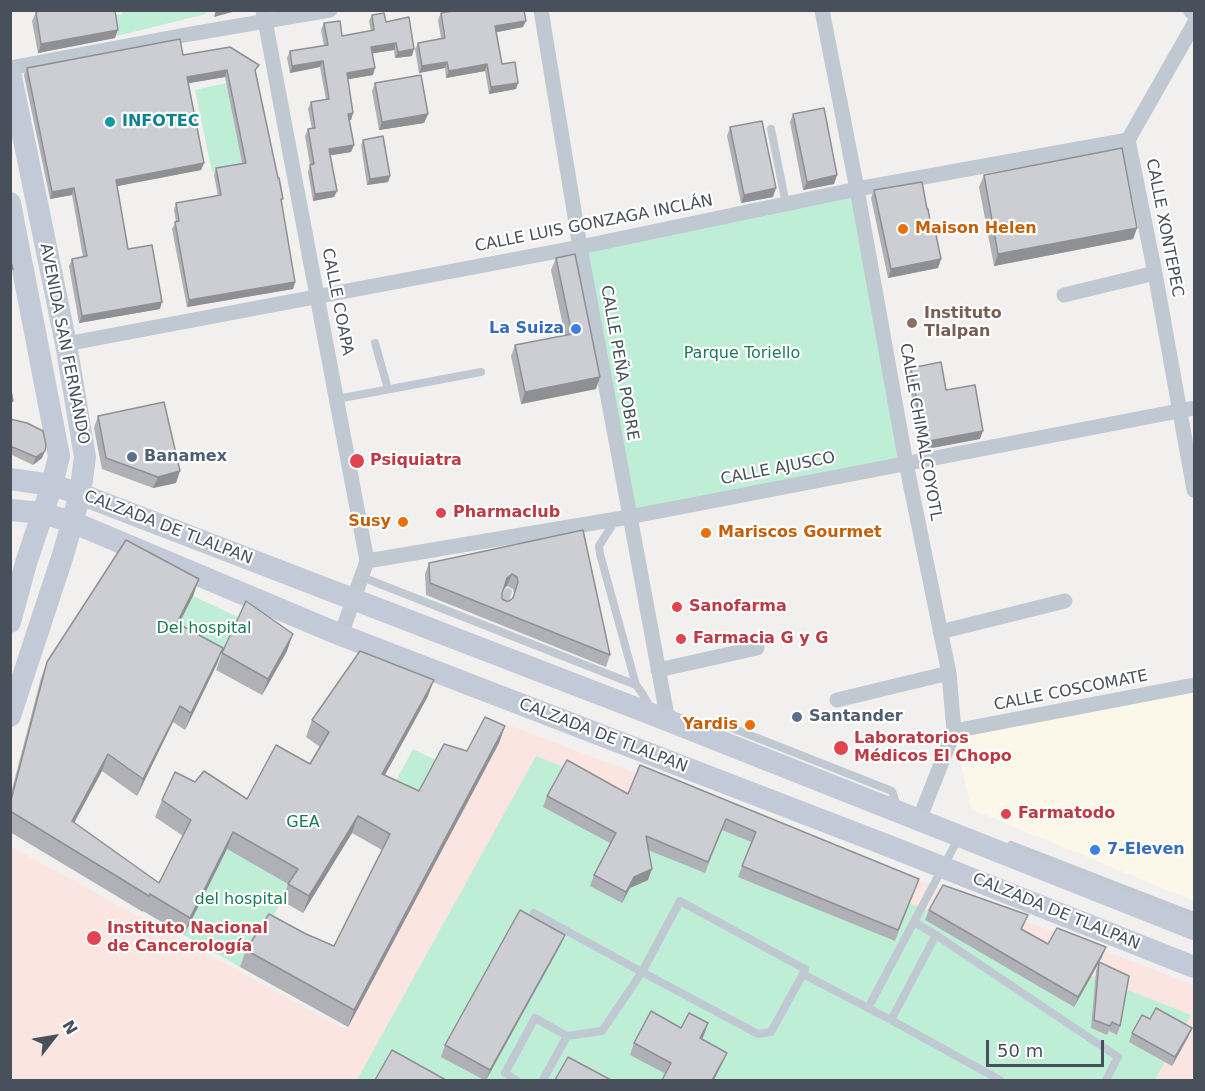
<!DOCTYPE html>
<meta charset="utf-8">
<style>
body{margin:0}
#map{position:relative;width:1205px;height:1091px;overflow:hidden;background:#f2efef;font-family:"DejaVu Sans",sans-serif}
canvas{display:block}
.frame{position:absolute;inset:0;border:12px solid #48505c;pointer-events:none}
.north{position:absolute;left:24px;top:1007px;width:60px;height:60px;-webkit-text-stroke:4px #fff;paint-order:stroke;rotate:59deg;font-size:16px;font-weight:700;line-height:24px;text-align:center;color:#48505c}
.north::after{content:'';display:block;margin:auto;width:21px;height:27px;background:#48505c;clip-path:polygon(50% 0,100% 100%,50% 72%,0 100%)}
.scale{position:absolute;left:986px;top:1040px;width:118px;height:27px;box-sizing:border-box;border:3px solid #48505c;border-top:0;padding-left:8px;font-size:18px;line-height:21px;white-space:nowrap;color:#48505c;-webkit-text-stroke:4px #fff;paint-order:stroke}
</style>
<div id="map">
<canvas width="1205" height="1091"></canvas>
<div class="frame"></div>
<div class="north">N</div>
<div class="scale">50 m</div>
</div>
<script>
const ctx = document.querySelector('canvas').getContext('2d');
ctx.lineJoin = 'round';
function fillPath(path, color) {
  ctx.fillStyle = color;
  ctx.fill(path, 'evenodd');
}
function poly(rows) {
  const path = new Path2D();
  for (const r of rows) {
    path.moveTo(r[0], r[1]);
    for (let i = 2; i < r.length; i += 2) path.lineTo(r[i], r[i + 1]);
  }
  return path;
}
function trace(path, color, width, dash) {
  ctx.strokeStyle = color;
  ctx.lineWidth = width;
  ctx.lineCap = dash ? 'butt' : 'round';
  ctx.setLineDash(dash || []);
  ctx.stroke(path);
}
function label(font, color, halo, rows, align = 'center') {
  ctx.font = font + ' "DejaVu Sans",sans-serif';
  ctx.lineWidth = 4.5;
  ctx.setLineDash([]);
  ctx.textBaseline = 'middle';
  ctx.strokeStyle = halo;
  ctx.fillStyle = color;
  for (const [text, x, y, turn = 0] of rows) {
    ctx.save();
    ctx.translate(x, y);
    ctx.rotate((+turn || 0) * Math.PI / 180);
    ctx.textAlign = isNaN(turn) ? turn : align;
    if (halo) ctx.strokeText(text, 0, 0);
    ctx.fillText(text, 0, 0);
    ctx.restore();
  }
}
const commercial = poly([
 [1194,685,1194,901,971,809,954,731]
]);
const medical = poly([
 [508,725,1194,985,1194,1078,1193,1080,11,1080,10,846,346,1030]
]);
const green = poly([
 [122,10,205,10,206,14,117,36,112,16,122,14],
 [226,83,243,166,212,172,195,90],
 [857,189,906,463,629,517,580,247],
 [193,596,240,618,217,664,171,640],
 [413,749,438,761,413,808,388,796],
 [536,756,1191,1015,1155,1080,357,1080],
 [227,849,292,886,240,967,184,935]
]);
const service = poly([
 [771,129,786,204],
 [375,343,388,389],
 [337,399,481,372],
 [616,519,599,546,600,554,636,685],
 [362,577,636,685,642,693,651,709],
 [503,607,508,592],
 [710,730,727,726,892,791,897,806],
 [1011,845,1194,916],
 [936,935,1118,1057,1106,1080],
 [803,974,771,1032,758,1034,642,972,680,901,805,969,803,974,891,1020,1000,1080],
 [868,1008,958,839],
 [891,1020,936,935,914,922],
 [516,1080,505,1073,535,1018,567,1036,602,1031,642,972,534,913],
 [543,1080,567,1036]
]);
const minor = poly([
 [263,10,367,561,341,635],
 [541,10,580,247,668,721],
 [822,10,857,189,906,463,949,673,954,731,919,820],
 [1194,24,1128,140,1155,273,1194,490],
 [10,68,185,35,330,10],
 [1064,295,1155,273],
 [66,344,580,247,857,189,1128,140],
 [367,561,629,517,1194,408],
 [940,632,1065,601],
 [658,670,757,648],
 [837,700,949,673],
 [954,731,1194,685]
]);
const tertiary = poly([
 [1193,10,1194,11]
]);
const secondary = poly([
 [10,72,66,344,85,457,80,494,63,555,10,716],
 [10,203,59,456,52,485,26,563,10,622],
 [10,479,52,485,80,494,654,715,1194,929],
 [10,510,42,513,72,522,341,635,894,848,1194,967]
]);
const wall = poly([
 [45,10,118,10,115,12,115,38,38,53,32,21,36,12],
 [441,13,523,27,496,32,502,64,516,89,489,94,485,71,446,78,445,68,419,73,415,49,418,43,441,38,438,20],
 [372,15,386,22,412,56,395,58,394,50,373,53,373,75,348,79,353,113,351,120,349,120,354,145,351,152,330,155,334,197,313,201,308,172,310,165,305,136,308,129,312,129,308,109,311,102,326,100,320,67,290,73,287,58,290,51,324,46,321,30,324,23,342,36,371,31,369,21],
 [183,55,256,72,281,203,295,282,293,289,187,307,172,229,176,222,174,210,176,203,218,196,214,175,216,168,242,163,225,77,188,83,204,163,201,170,117,186,128,249,160,309,79,323,69,266,72,259,83,257,72,195,50,199,24,75,27,68],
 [375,83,428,114,424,123,379,130,372,91],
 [793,114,837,175,834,184,803,190,790,122],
 [730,127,773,197,741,203,727,136],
 [363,140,390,176,388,182,367,185,361,145],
 [984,175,1137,228,1133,239,994,266,979,187],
 [874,190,927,209,941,259,938,268,888,278,871,198],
 [556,258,596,389,521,404,511,356,515,345,565,335,551,270],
 [911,368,946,390,980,439,921,450,908,376],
 [98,416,176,483,153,488,102,469,94,428],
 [10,419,42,458,33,465,10,454],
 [583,530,610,655,606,667,426,595,425,574,429,563],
 [507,586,513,589,514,594,512,598,509,601,506,601,502,599,502,594,503,589],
 [199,579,193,596,179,624,217,664,185,730,173,722,137,796,102,771,74,822,159,883,183,836,155,817,162,800,195,782,247,799,310,764,320,747,306,737,312,720,428,696,385,775,419,791,467,751,505,726,499,743,348,1027,240,967,246,950,306,934,334,946,382,850,352,833,303,913,282,901,288,884,227,849,184,935,143,911,143,912,10,832,10,797,41,678,47,662],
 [287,651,262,695,216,670,222,653],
 [640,765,919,879,895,941,738,877,751,842,722,830,705,873,648,850,648,880,630,888,622,903,590,886,594,875,610,843,543,807,547,796,628,794],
 [929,910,1024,925,1022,929,1048,944,1106,947,1102,957,1074,1007,925,920],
 [565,935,560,946,486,1080,484,1080,441,1057,445,1045],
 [1099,962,1120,1026,1117,1035,1109,1031,1107,1035,1091,1028,1096,971],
 [1150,1019,1192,1028,1188,1037,1172,1066,1129,1042,1132,1033],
 [708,1023,702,1039,722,1064,666,1074,630,1055,634,1043,681,1028]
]);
const shadedWall = poly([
 [216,10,240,10,214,17],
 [526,21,523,27,493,33,495,26],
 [118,30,115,38,38,53,41,44],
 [396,43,394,50,369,54,371,47],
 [414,49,412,56,395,58,398,52],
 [323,61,320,67,290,73,292,66],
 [447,62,445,68,419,73,422,66],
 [487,64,485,71,446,78,449,71],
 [375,68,373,75,344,80,347,73],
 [227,70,225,77,184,84,187,77],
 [518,83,516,89,489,94,491,87],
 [353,113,351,120,346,121,348,114],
 [428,114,424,123,379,130,382,122],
 [354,145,351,152,327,156,329,149],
 [204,163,201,170,113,187,116,180],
 [837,175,834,184,803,190,807,182],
 [390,176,388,182,367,185,370,179],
 [74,188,72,195,50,199,52,192],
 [776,188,773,197,741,203,744,195],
 [337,191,334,197,313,201,315,194],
 [1137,228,1133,239,994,266,998,254],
 [941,259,938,268,888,278,891,269],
 [295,282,293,289,187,307,189,300],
 [162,302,160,309,79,323,82,316],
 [600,377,596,389,521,404,525,392],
 [983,431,980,439,921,450,924,442],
 [45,451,42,458,33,465,36,457],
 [180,471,176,483,153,488,158,477],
 [512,574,507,586,503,590,507,578],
 [199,579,193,596,171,639,177,623],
 [293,634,287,651,262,695,268,679],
 [223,648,217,664,185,730,191,713],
 [434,680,428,696,376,791,382,774],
 [180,706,173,722,137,796,143,779],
 [505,726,499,743,348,1027,354,1010],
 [108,754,102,771,66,838,72,821],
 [358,816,352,833,303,913,309,896],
 [233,832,227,849,184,935,190,918],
 [652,869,648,880,630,888,622,903,626,892,634,877],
 [565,935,560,946,486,1080,490,1070],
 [1106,947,1102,957,1074,1007,1078,997],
 [708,1023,704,1035,696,1050,700,1038],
 [1192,1028,1188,1037,1172,1066,1175,1057],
 [727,1053,722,1064,714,1080,712,1080]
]);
const building = poly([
 [45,10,115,10,118,30,41,44,36,12,45,10],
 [458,10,524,10,526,21,495,26,502,64,515,62,518,83,491,87,487,64,449,71,447,62,422,66,418,43,445,38,441,13,458,10],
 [384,13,386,22,409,17,414,49,398,52,396,43,371,47,375,68,347,73,353,113,348,114,354,145,329,149,337,191,315,194,310,165,314,164,308,129,315,128,311,102,329,99,323,61,292,66,290,51,328,45,324,23,340,21,342,36,374,30,372,15,384,13],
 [180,39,183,55,230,47,259,65,255,70,278,178,279,178,283,199,281,199,295,282,189,300,175,222,179,221,176,203,221,195,216,168,246,163,227,70,187,77,204,163,116,180,128,249,152,245,162,302,82,316,72,259,87,256,74,188,52,192,27,68,180,39],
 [421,75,428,114,382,122,375,83,421,75],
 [824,108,837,175,807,182,793,114,824,108],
 [762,121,776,188,744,195,730,127,762,121],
 [383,136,390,176,370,179,363,140,383,136],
 [1122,148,1137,228,998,254,984,175,1122,148],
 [922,182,927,209,928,209,931,226,934,225,941,259,891,269,874,190,922,182],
 [575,254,600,377,525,392,515,345,572,334,556,258,575,254],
 [10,259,13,269,10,269,10,259],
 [941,362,946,390,975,385,983,431,924,442,911,368,941,362],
 [10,386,13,401,10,403,10,386],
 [164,402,180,471,158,477,106,458,98,416,164,402],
 [10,419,27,423,43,431,46,445,45,451,36,457,10,446,10,419],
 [583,530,610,655,430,583,429,563,583,530],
 [512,574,517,577,518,582,513,598,509,601,506,601,502,599,502,594,507,578,512,574],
 [126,540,199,579,177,623,223,648,191,713,180,706,143,779,108,754,72,821,159,883,191,820,162,800,175,772,195,782,204,771,247,799,276,745,310,764,329,732,312,720,360,651,434,680,382,774,419,791,444,744,467,751,485,717,505,726,354,1010,246,950,269,914,306,934,334,946,390,834,358,816,309,896,288,884,298,869,233,832,190,918,150,894,149,896,10,811,10,804,47,662,126,540],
 [246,601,293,634,268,679,222,653,246,601],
 [567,760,628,794,640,765,919,879,898,930,742,866,756,832,726,819,708,862,646,836,652,869,634,877,626,892,594,875,616,833,547,796,567,760],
 [943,885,1028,915,1021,929,1048,944,1057,928,1106,947,1078,997,929,910,943,885],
 [520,910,565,935,490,1070,445,1045,520,910],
 [1099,962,1129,976,1120,1026,1112,1022,1110,1026,1094,1020,1099,962],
 [1156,1008,1192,1028,1175,1057,1132,1033,1142,1015,1150,1019,1156,1008],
 [651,1011,681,1028,689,1013,708,1023,700,1038,727,1053,712,1080,662,1080,671,1063,634,1043,651,1011],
 [392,1050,446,1080,375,1080,392,1050],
 [568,1057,611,1080,555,1080,568,1057]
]);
const markers = [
 [110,122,6,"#0f9aa8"],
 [903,229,6,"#e8710a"],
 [912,323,6,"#8d6e63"],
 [576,329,6,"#3f7fe0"],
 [132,457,6,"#5c6f8a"],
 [357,461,8,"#e0444e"],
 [441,513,6,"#e0444e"],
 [403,522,6,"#e8710a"],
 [706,533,6,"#e8710a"],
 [677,607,6,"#e0444e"],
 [681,639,6,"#e0444e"],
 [797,717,6,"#5c6f8a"],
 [750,725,6,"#e8710a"],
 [841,748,8,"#e0444e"],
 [1006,814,6,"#e0444e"],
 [1095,850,6,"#3f7fe0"],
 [94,938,8,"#e0444e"]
];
const cultureNames = [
 ["INFOTEC",122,122]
];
const streetNames = [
 ["CALLE LUIS GONZAGA INCLÁN",594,224,-11],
 ["CALLE XONTEPEC",1164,228,79],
 ["CALLE COAPA",337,302,79],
 ["AVENIDA SAN FERNANDO",64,344,79],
 ["CALLE PEÑA POBRE",619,363,80],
 ["CALLE CHIMALCOYOTL",920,432,80],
 ["CALLE AJUSCO",778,469,-11],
 ["CALZADA DE TLALPAN",168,528,21],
 ["CALLE COSCOMATE",1071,691,-11],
 ["CALZADA DE TLALPAN",603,736,21],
 ["CALZADA DE TLALPAN",1056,912,22]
];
const foodNames = [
 ["Maison Helen",915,229],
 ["Susy",391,522,"right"],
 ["Mariscos Gourmet",718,533],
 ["Yardis",738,725,"right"]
];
const educationNames = [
 ["Instituto",924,314],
 ["Tlalpan",924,332]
];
const shopNames = [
 ["La Suiza",564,329],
 ["7-Eleven",1107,850,"left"]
];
const parkNames = [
 ["Parque Toriello",742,354],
 ["Del hospital",204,629],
 ["GEA",303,823],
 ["del hospital",241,900]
];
const serviceNames = [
 ["Banamex",144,457],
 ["Santander",809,717]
];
const healthNames = [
 ["Psiquiatra",370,461],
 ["Pharmaclub",453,513],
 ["Sanofarma",689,607],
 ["Farmacia G y G",693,639],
 ["Laboratorios",854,739],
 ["Médicos El Chopo",854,757],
 ["Farmatodo",1018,814],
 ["Instituto Nacional",107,929],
 ["de Cancerología",107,947]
];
fillPath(commercial, '#fcf8e9');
fillPath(medical, '#fae5e0');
fillPath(green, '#bfeed6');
trace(service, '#c0c8d1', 8);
trace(minor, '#c0c8d1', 15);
trace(tertiary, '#c0c8d1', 20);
trace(secondary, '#c2cad7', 22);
fillPath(wall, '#afb1b6');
fillPath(shadedWall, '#8f9094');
fillPath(building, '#ccced4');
trace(building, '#8f9094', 1.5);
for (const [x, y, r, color] of markers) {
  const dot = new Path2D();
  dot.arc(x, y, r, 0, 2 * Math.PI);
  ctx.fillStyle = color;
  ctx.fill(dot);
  trace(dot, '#fff', 2);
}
label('bold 16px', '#0d838f', '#fff', cultureNames, 'left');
label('16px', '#48505c', '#fff', streetNames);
label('bold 16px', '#c56008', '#fff', foodNames, 'left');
label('bold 16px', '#785e54', '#fff', educationNames, 'left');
label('bold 16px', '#366cbe', '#fff', shopNames, 'right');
label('16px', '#1a7c54', '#fff', parkNames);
label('bold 16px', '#4e5e75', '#fff', serviceNames, 'left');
label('bold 16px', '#be3a42', '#fff', healthNames, 'left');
</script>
